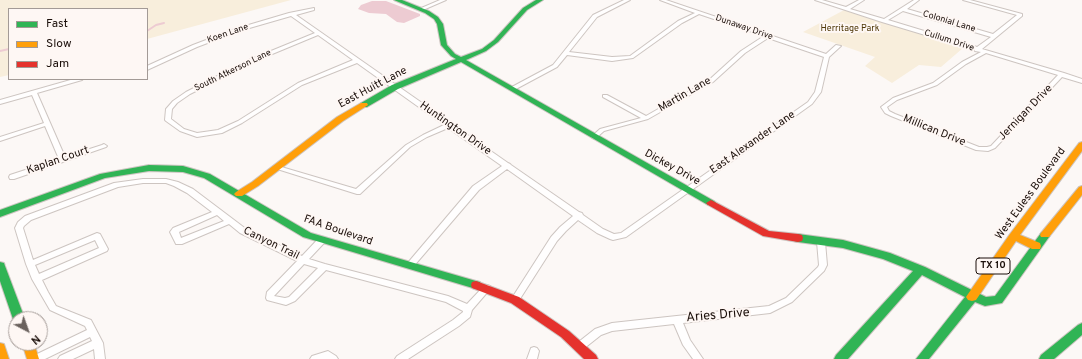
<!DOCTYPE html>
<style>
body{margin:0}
#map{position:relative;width:1082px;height:359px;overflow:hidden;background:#fcf8f6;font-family:Overpass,sans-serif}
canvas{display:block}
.legend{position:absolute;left:8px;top:8px;width:140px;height:72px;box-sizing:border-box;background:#fef7f4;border:1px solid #a39a96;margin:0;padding:5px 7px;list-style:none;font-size:12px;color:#1b0f0a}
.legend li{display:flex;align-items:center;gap:8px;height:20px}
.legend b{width:20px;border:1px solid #a39a96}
.north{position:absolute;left:8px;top:311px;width:40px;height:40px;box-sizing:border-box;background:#fef7f4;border:1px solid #a39a96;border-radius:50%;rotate:139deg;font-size:11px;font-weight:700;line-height:16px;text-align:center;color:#1b0f0a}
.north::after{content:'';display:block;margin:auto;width:14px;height:18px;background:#6a615d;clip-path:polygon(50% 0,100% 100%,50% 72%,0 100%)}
</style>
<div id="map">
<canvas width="1082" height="359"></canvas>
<ul class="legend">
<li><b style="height:5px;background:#30b455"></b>Fast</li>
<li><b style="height:5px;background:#ff9f0a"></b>Slow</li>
<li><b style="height:5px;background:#e5322d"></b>Jam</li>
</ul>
<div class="north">N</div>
</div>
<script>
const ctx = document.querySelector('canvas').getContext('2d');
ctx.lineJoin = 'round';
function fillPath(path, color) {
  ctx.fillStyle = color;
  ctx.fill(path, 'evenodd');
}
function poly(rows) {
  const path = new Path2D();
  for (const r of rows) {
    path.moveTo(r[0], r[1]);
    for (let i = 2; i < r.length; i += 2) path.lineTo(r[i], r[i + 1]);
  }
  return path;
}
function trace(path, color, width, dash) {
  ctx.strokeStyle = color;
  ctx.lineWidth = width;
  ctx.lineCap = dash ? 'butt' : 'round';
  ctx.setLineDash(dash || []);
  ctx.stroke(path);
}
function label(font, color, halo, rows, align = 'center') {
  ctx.font = font + ' Overpass,sans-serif';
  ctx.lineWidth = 4;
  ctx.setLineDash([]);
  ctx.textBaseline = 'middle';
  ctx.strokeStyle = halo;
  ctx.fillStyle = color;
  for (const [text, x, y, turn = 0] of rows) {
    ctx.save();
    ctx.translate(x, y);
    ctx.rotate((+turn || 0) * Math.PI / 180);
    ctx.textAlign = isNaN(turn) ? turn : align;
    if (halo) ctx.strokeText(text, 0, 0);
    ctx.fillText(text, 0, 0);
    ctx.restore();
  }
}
const green = poly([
 [0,0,291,0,147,39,147,9,9,9,9,75,0,77],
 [846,9,963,48,941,67,919,65,892,83,865,66,875,57,803,32]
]);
const water = poly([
 [372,1,386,1,420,14,420,16,404,23,397,22,386,14,369,13,358,9,361,5]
]);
const stream = poly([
 [147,31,156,25,164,23],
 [0,51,9,49]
]);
const street = poly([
 [440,0,446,0,423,10,419,9,440,0],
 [624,0,630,0,597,17,569,52,612,57,630,56,678,21,695,13,660,0,666,0,826,54,836,45,841,46,829,57,821,92,812,104,626,237,613,240,610,239,597,233,578,220,566,231,557,241,518,302,515,303,512,302,511,300,512,298,551,237,560,227,573,216,507,169,479,190,413,267,410,268,407,267,406,265,473,186,502,166,448,128,427,137,410,147,360,194,357,194,274,168,273,167,274,166,278,166,356,189,406,145,423,135,444,125,357,63,302,85,242,123,222,133,197,137,180,131,166,121,165,120,166,109,173,101,186,92,249,60,315,33,291,16,239,31,197,47,147,70,147,66,193,45,235,29,289,13,314,8,314,10,296,15,508,163,510,164,511,165,579,212,582,213,583,215,603,229,614,234,621,233,808,102,815,92,824,57,768,38,745,53,713,82,648,119,604,131,596,138,594,139,591,137,600,129,641,118,603,97,603,95,607,95,646,116,709,80,741,51,764,36,699,14,682,23,633,58,612,61,567,55,557,67,514,90,510,90,510,88,553,65,593,15,624,0],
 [318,35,353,60,298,83,238,121,218,130,197,133,184,129,171,119,172,109,177,103,190,94,253,62,318,35],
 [815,0,822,0,846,7,859,0,864,0,850,9,884,19,914,0,919,0,907,9,993,34,1017,15,963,0,970,0,1022,14,1022,16,982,49,1064,73,1082,79,1082,83,1062,77,995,148,988,151,976,150,891,116,885,113,881,107,893,98,933,83,962,62,981,52,975,51,975,50,882,22,815,0],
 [903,11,991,37,977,47,888,20,903,11],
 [986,53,1058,75,991,146,987,147,979,147,895,114,889,111,887,107,897,100,937,85,966,64,986,53],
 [74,79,83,79,82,80,37,93,65,157,102,145,104,144,107,146,106,147,14,179,10,179,9,177,10,175,59,159,45,126,0,141,0,137,44,123,32,95,0,104,0,100,74,79],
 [143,179,166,179,178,182,193,189,246,229,302,256,319,238,325,238,326,240,325,242,309,259,325,264,448,296,467,304,484,286,487,285,490,286,491,288,472,310,470,317,459,326,408,359,395,359,397,356,453,320,463,312,463,311,446,302,326,270,295,301,286,305,267,300,266,298,267,292,297,261,240,233,229,224,182,244,176,244,170,232,173,228,212,212,187,193,174,186,166,183,143,183,118,187,31,220,24,226,23,228,33,260,97,233,100,234,108,249,107,251,42,280,48,292,56,306,91,320,103,343,105,359,95,359,94,349,73,359,58,359,60,356,92,341,90,337,45,359,31,359,33,356,87,330,85,326,50,310,32,279,26,264,15,228,18,222,25,216,114,183,143,179],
 [217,215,224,221,181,238,179,232,217,215],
 [95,240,99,248,39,274,35,265,95,240],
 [304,264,318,268,289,297,285,298,274,296,304,264],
 [821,239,824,240,825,242,827,265,824,271,792,302,770,313,683,323,690,340,703,359,693,359,683,345,674,324,612,331,601,335,582,350,579,351,576,350,574,347,576,344,595,329,612,323,769,306,786,298,818,267,819,265,817,242,818,240,821,239],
 [534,347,537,348,539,351,537,359,527,359,531,348,534,347],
 [328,351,336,356,338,359,310,359,312,356,328,351]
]);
const fast = poly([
 [394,0,402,0,429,11,438,17,443,24,447,45,455,54,461,57,482,49,494,40,523,8,536,0,543,0,527,10,498,42,486,51,466,60,714,201,716,203,714,205,708,205,461,62,398,89,367,107,361,107,361,103,392,85,456,59,451,56,441,45,437,24,434,19,425,13,394,0],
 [149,165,183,166,210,174,311,233,476,281,480,282,481,285,480,288,476,289,303,237,204,178,183,172,149,171,105,178,0,217,0,210,100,174,149,165],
 [1045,231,1049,233,1050,235,1049,237,1002,303,985,306,975,302,929,359,916,359,965,297,922,275,848,359,834,359,836,355,913,271,883,259,843,248,798,242,794,241,793,238,794,235,798,234,843,240,890,253,925,267,986,297,995,296,1041,233,1045,231],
 [0,262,4,263,5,266,25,319,16,319,16,323,13,319,0,281,0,262],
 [1082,323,1082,335,1054,359,1039,359,1041,355,1078,325,1082,323]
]);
const slow = poly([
 [361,103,367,103,368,105,343,121,258,186,242,196,236,196,234,194,236,192,252,182,337,117,361,103],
 [1082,142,1082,151,1020,235,1040,243,1041,246,1040,249,1032,249,1016,241,976,300,972,301,968,300,966,297,968,294,1010,234,1079,143,1082,142],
 [1082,186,1082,195,1049,237,1041,237,1040,235,1041,233,1079,187,1082,186],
 [0,343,4,344,9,359,0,359,0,343],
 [22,343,34,343,39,359,27,359,22,343]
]);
const jam = poly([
 [711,200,769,231,798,234,802,235,803,238,802,241,798,242,763,236,708,205,706,203,711,200],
 [476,281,519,297,569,331,596,355,598,359,584,359,561,337,511,303,472,288,471,285,472,282,476,281]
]);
const farStreetnames = [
 ["Colonial Lane",949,22,17],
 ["Dunaway Drive",744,28,19],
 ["Koen Lane",228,34,-19],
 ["Cullum Drive",949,41,18],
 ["South Atkerson Lane",233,71,-26]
];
const farParknames = [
 ["Herritage Park",850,29]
];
const shields = [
 [993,266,34]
];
const shieldNames = [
 ["TX 10",993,266]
];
const streetNames = [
 ["East Huitt Lane",373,88,-28],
 ["Martin Lane",685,95,-30],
 ["Jernigan Drive",1026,113,-46],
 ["Huntington Drive",455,129,35],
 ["Millican Drive",934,131,22],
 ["East Alexander Lane",753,143,-35],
 ["Kaplan Court",58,161,-19],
 ["Dickey Drive",672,168,29],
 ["West Euless Boulevard",1031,194,-54],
 ["FAA Boulevard",338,231,19],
 ["Canyon Trail",271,244,26]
];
const nearStreetnames = [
 ["Aries Drive",718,316,-5]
];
fillPath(green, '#f8eedc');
fillPath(water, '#edcbd2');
trace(stream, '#edcbd2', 2);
trace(street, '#cdc5c1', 2);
trace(fast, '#cdc5c1', 2);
trace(slow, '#cdc5c1', 2);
trace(jam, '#cdc5c1', 2);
fillPath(street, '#fffefe');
fillPath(fast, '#30b455');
fillPath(slow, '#ff9f0a');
fillPath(jam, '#e5322d');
label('9px', '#1b0f0a', '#fef7f4', farStreetnames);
label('9px', '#4e3807', '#fef7f4', farParknames);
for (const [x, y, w] of shields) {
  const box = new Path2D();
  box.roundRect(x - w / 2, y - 8, w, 16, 3);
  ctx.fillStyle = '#fef7f4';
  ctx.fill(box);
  trace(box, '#1b0f0a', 1);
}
label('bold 10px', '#1b0f0a', null, shieldNames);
label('11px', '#1b0f0a', '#fef7f4', streetNames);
label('13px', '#1b0f0a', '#fef7f4', nearStreetnames);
</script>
